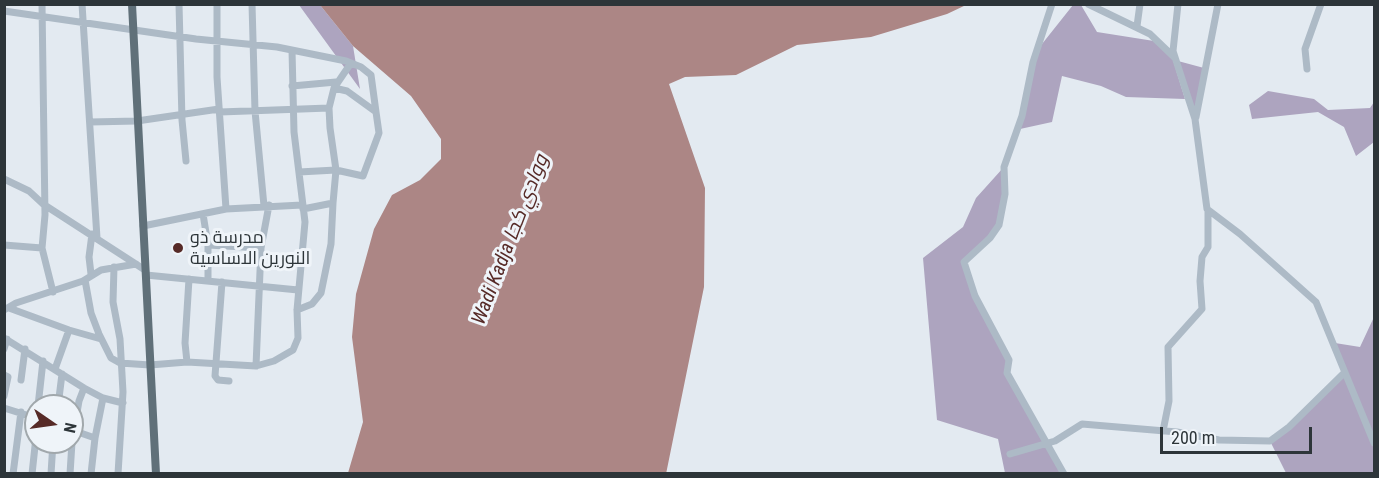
<!DOCTYPE html>
<meta charset="utf-8">
<style>
body{margin:0}
#map{position:relative;width:1379px;height:478px;overflow:hidden;background:#e3eaf1;font-family:"Roboto Condensed",sans-serif}
canvas{display:block}
.frame{position:absolute;inset:0;border:6px solid #2d3539;pointer-events:none}
.north{position:absolute;left:24px;top:394px;width:60px;height:60px;box-sizing:border-box;background:#eff4f9;border:2px solid #a1a8ac;border-radius:50%;rotate:103deg;font-size:16px;font-weight:700;line-height:24px;text-align:center;color:#2d3539}
.north::after{content:'';display:block;margin:auto;width:21px;height:27px;background:#562a27;clip-path:polygon(50% 0,100% 100%,50% 72%,0 100%)}
.scale{position:absolute;left:1160px;top:427px;width:152px;height:27px;box-sizing:border-box;border:3px solid #2d3539;border-top:0;padding-left:8px;font-size:18px;line-height:21px;white-space:nowrap;color:#2d3539;-webkit-text-stroke:4px #eff4f9;paint-order:stroke}
</style>
<div id="map">
<canvas width="1379" height="478"></canvas>
<div class="frame"></div>
<div class="north">N</div>
<div class="scale">200 m</div>
</div>
<script>
const ctx = document.querySelector('canvas').getContext('2d');
ctx.lineJoin = 'round';
function fillPath(path, color) {
  ctx.fillStyle = color;
  ctx.fill(path, 'evenodd');
}
function poly(rows) {
  const path = new Path2D();
  for (const r of rows) {
    path.moveTo(r[0], r[1]);
    for (let i = 2; i < r.length; i += 2) path.lineTo(r[i], r[i + 1]);
  }
  return path;
}
function trace(path, color, width, dash) {
  ctx.strokeStyle = color;
  ctx.lineWidth = width;
  ctx.lineCap = dash ? 'butt' : 'round';
  ctx.setLineDash(dash || []);
  ctx.stroke(path);
}
function label(font, color, halo, rows, align = 'center') {
  ctx.font = font + ' "Roboto Condensed",Cairo,sans-serif';
  ctx.lineWidth = 6;
  ctx.setLineDash([]);
  ctx.textBaseline = 'middle';
  ctx.strokeStyle = halo;
  ctx.fillStyle = color;
  for (const [text, x, y, turn = 0] of rows) {
    ctx.save();
    ctx.translate(x, y);
    ctx.rotate((+turn || 0) * Math.PI / 180);
    ctx.textAlign = isNaN(turn) ? turn : align;
    if (halo) ctx.strokeText(text, 0, 0);
    ctx.fillText(text, 0, 0);
    ctx.restore();
  }
}
const green = poly([
 [299,5,320,5,353,46,360,89],
 [1073,5,1081,5,1097,32,1154,41,1173,60,1185,99,1126,97,1101,86,1062,76,1052,122,1020,129,1033,67,1042,44],
 [1178,61,1204,68,1195,111],
 [1268,91,1314,99,1328,110,1370,108,1374,102,1374,142,1356,156,1344,127,1318,112,1252,119,1249,105],
 [1003,168,1004,193,998,225,963,262,1007,360,1007,373,1060,473,1005,473,998,439,937,420,923,258,963,227,976,198],
 [1374,317,1374,436,1335,343,1360,347],
 [1344,376,1374,448,1374,473,1286,473,1271,443]
]);
const water = poly([
 [320,5,966,5,947,14,871,37,797,45,736,75,685,77,669,84,705,188,704,287,666,474,348,473,363,422,352,337,356,294,374,229,392,195,420,180,441,159,441,139,411,96,353,46]
]);
const minor = poly([
 [42,4,45,215,42,248,53,292],
 [82,4,97,238],
 [179,4,182,120,186,161],
 [217,4,217,77,226,209],
 [252,4,255,111,264,206],
 [1052,4,1033,62,1022,116,1004,167,1005,194,999,225,990,238,964,262,975,296,1009,360,1007,373,1064,474],
 [1088,4,1150,34,1174,57],
 [1178,4,1173,51,1195,119,1207,209,1240,234,1316,302,1374,443],
 [4,11,196,39,277,47,346,61,361,67,371,75,376,112],
 [1137,26,1140,4],
 [1307,69,1305,49,1321,4],
 [292,86,336,82],
 [334,88,347,91,376,112,379,133,363,176,336,170,330,128,329,108,334,88,351,63],
 [220,112,329,108],
 [1196,117,1218,4],
 [90,122,137,121,219,109],
 [299,172,336,170,333,203,303,209],
 [4,179,29,191,43,204,145,270],
 [203,214,208,245,208,281],
 [143,226,226,209,302,205],
 [4,245,42,248],
 [208,245,261,248],
 [114,267,113,302,120,339,123,392,118,474],
 [91,274,89,257,92,234],
 [146,275,298,290],
 [85,280,91,313,99,334,111,358,120,363,150,365,187,362,256,366,274,361,293,350,298,338,297,310,305,222,294,132,292,50],
 [222,282,215,376,218,380,229,381],
 [9,308,69,330,101,339],
 [4,310,16,303,83,281,101,270,136,264],
 [297,310,312,304,321,293,331,244,333,203],
 [4,338,84,388,103,398,123,403],
 [4,349,7,339],
 [187,362,185,343,189,279],
 [256,366,261,248,269,205],
 [55,369,69,330],
 [4,375,8,377,4,396],
 [21,380,25,349],
 [38,406,43,361],
 [58,406,62,374],
 [4,408,36,418],
 [72,430,95,438,91,474],
 [1163,431,1169,401,1168,347,1202,309,1200,281,1202,257,1208,247,1208,211],
 [95,438,103,398],
 [72,442,79,401,84,388],
 [1010,454,1055,441,1082,424,1177,432,1219,440,1270,441,1289,427,1344,373],
 [13,474,21,412],
 [32,474,36,437],
 [51,474,53,442],
 [70,474,72,442]
]);
const major = poly([
 [132,4,156,474]
]);
const markers = [
 [178,248,6,"#562a27"]
];
const poiNames = [
 ["مدرسة ذو",190,238],
 ["النورين الاساسية",190,259]
];
const waterNames = [
 ["Wadi Kadja ووادي كجا",511,240,-69]
];
fillPath(green, '#ada4bf');
fillPath(water, '#ac8685');
trace(minor, '#adbac6', 7);
trace(major, '#607079', 8);
for (const [x, y, r, color] of markers) {
  const dot = new Path2D();
  dot.arc(x, y, r, 0, 2 * Math.PI);
  ctx.fillStyle = color;
  ctx.fill(dot);
  trace(dot, '#eff4f9', 2);
}
label('18px', '#2d3539', '#eff4f9', poiNames, 'left');
label('italic 20px', '#562a27', '#eff4f9', waterNames);
</script>
